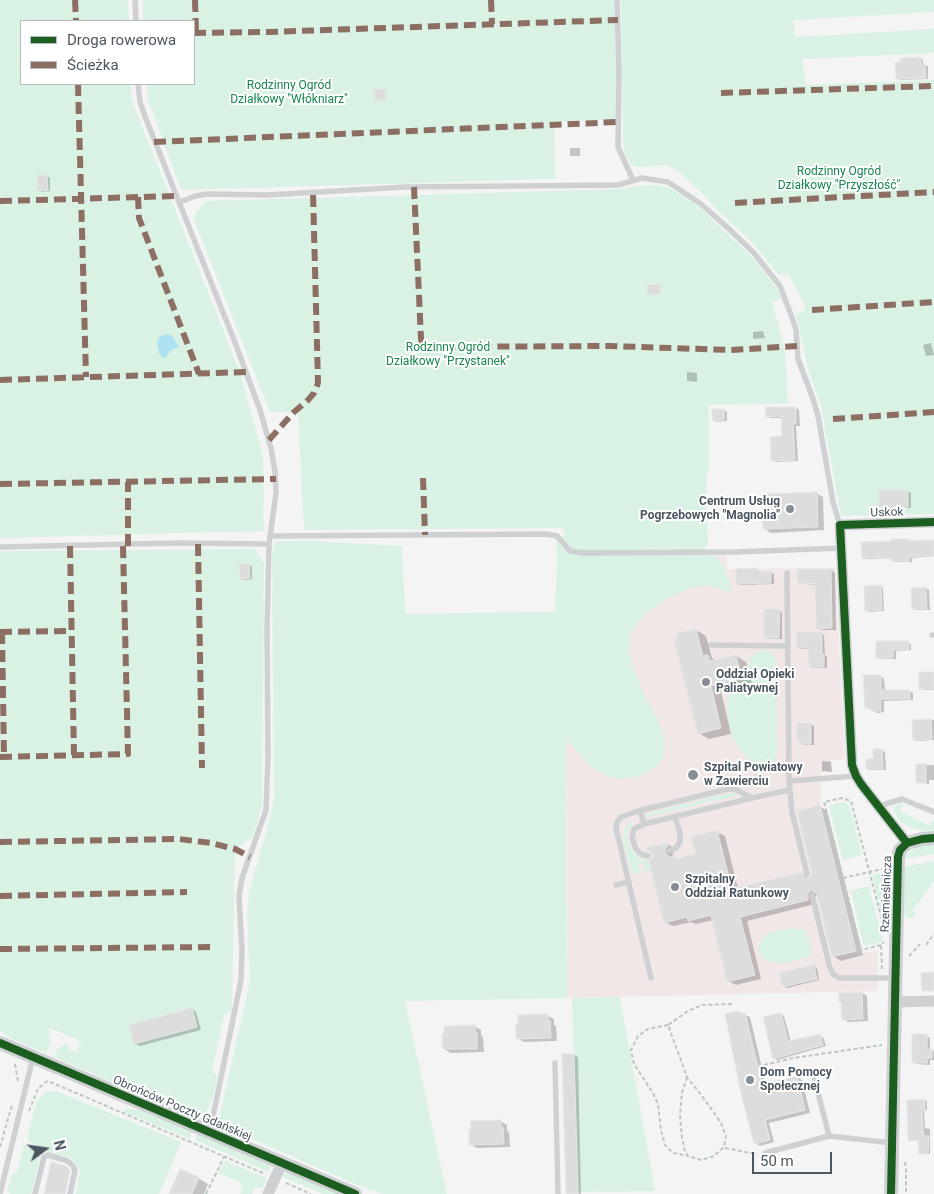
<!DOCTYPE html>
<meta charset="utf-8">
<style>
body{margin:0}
#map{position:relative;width:934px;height:1194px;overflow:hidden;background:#f4f4f4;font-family:Roboto,sans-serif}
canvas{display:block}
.legend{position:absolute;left:20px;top:20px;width:175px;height:65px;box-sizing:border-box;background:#fff;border:1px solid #b7bbc0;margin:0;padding:6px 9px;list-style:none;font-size:15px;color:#4a5661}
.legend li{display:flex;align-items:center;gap:10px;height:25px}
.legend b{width:25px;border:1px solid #b7bbc0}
.north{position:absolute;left:20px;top:1124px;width:50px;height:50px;-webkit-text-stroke:4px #fff;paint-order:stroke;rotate:76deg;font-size:14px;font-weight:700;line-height:20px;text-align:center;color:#4a5661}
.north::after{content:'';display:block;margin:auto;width:18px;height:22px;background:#4a5661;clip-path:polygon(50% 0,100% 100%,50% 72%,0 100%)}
.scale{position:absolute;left:752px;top:1152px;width:80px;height:22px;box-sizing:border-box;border:2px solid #4a5661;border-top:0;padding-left:6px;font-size:15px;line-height:18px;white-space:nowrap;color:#4a5661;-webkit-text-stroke:4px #fff;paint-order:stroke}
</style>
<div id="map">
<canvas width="934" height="1194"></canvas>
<ul class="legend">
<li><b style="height:6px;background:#1b5e20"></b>Droga rowerowa</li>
<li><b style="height:6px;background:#8d6e63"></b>Ścieżka</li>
</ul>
<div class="north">N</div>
<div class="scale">50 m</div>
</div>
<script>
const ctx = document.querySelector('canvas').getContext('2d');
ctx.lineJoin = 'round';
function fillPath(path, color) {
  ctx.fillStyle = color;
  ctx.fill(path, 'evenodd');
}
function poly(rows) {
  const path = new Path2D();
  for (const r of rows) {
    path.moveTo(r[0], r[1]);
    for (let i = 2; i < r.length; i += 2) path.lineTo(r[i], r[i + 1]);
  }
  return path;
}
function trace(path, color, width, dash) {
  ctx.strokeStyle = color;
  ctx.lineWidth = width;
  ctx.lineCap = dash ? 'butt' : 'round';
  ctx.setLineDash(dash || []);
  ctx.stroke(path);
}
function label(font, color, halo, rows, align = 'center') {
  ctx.font = font + ' Roboto,sans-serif';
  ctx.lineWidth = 4;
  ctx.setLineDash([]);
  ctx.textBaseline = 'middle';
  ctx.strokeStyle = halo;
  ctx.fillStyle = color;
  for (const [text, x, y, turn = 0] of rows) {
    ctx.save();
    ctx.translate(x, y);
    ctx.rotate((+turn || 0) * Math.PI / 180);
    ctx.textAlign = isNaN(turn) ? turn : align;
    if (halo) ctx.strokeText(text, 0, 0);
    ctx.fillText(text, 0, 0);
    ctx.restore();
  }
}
const medical = poly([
 [727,555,727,569,835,568,845,759,831,760,831,772,821,772,820,805,857,954,878,950,878,991,567,998,565,557]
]);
const green = poly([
 [0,0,128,0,129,21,21,21,21,84,131,84,132,101,240,372,263,456,264,531,0,538],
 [143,0,614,0,617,83,615,119,554,122,555,179,181,190,148,99,147,84,194,84,194,21,143,21],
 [621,0,934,0,934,12,793,20,795,37,934,29,934,53,802,59,806,85,934,80,934,514,841,516,821,406,808,369,796,314,802,311,806,312,803,302,789,275,778,275,771,265,751,241,717,210,700,191,678,171,667,165,641,167,632,166,625,154,623,144],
 [656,185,670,188,698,206,755,260,778,290,782,297,776,301,772,301,785,351,788,404,709,405,709,467,706,477,708,543,704,550,717,558,725,568,730,582,731,589,728,593,718,588,706,585,691,588,665,600,645,614,631,632,629,649,631,662,646,699,657,718,665,740,663,758,658,766,640,776,621,779,605,775,590,766,566,739,567,998,405,1001,447,1194,383,1194,355,1184,219,1124,219,1119,250,981,247,914,249,893,269,822,274,799,272,555,274,544,281,541,314,541,402,546,405,614,555,612,557,559,556,543,560,537,565,536,563,528,304,530,298,412,270,412,193,217,206,201,623,189,635,186],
 [255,549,264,564,262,805,253,837,235,849,232,1010,224,1015,212,1070,218,1076,212,1100,205,1116,202,1119,197,1118,54,1057,58,1048,65,1044,69,1046,69,1050,77,1052,81,1041,50,1028,49,1036,51,1042,46,1053,14,1040,0,1031,0,551],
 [767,650,772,652,776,662,777,753,773,767,767,768,754,763,739,749,730,732,727,708,730,690,747,675,751,658,755,653],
 [734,792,735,796,646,817,645,814],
 [842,802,849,804,862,855,843,860,829,806],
 [900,803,905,804,899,811,929,825,934,820,934,831,918,830,902,823,894,813,895,806],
 [630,822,632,824,627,833,630,848,640,859,649,860,651,870,645,871,643,863,638,864,640,872,632,874,623,839,625,827],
 [934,844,934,854,905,859,910,851,919,846],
 [934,861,934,881,913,910,917,914,912,918,907,918,903,914,903,867],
 [890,871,889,934,887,935,872,875],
 [869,886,882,938,882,942,864,946,851,891],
 [790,928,805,930,809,937,811,946,810,956,783,964,767,961,760,956,758,948,764,937,770,932],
 [620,997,655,1191,578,1192,572,998],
 [49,1091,56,1091,181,1142,159,1194,76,1194,80,1170,71,1158,42,1150,29,1141,27,1138,37,1100,43,1094],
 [126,1108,142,1111,192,1131,190,1139,124,1112],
 [198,1134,270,1164,269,1172,195,1140],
 [26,1145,41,1153,31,1194,10,1194,7,1189,12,1175,17,1172,24,1146],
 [225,1161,267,1178,263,1187,254,1188,252,1194,240,1194,242,1189,241,1183,219,1173],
 [288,1172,342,1194,323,1194,285,1178,283,1176,283,1174]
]);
const water = poly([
 [168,334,172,336,179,347,170,351,166,357,163,358,159,353,157,343,160,336]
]);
const shadow = poly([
 [920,58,923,60,923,65,928,66,928,79,900,80,897,78],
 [570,148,580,148,580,156,570,156],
 [47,176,50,178,50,191,42,192,39,190],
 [763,331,765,338,753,339,753,332],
 [931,343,934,355,926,356,923,345],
 [687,372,697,373,697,382,687,381],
 [796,408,799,410,800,426,796,426,798,461,776,462,772,460,783,438,783,418,771,418,767,416],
 [724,410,727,412,727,421,716,422,713,420],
 [908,491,911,493,911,508,883,508,880,506],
 [816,493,823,497,824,530,771,533,765,529],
 [909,540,912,541,934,541,934,556,912,558,912,562,895,562,892,561,892,558,866,559,863,558],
 [240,565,249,565,252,567,252,579,244,580,241,578],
 [757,569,760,573,771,573,774,574,774,584,740,585,738,583],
 [831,570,835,573,836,630,821,630,817,628,816,585,802,585,821,584,821,582,802,582,802,584,799,583],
 [881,586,883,588,884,611,869,612,866,610],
 [926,588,929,590,930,610,916,610,913,609],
 [779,611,782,612,782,639,768,639,765,637],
 [696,630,706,636,712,658,717,661,736,656,746,662,752,684,721,691,731,734,709,739,699,733],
 [821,633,824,635,825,655,827,656,827,668,813,668,810,667,810,649,801,649,798,647],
 [908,642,911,644,911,650,896,651,896,659,880,659,877,658],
 [934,673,934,690,923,690,920,688],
 [880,676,884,679,885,691,909,691,913,693,913,700,884,701,884,712,877,713,866,707],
 [934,720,934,740,917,741,914,739,914,721],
 [811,724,814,726,814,745,804,745,798,740],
 [882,750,885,752,886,770,870,770,867,769],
 [822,761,831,762,832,772,822,771],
 [917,765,934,765,934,780,929,780,929,784,918,782],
 [759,775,761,782,747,784,746,777],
 [820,806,827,811,863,955,841,961,833,956,818,895,815,897,815,904,747,921,761,979,736,985,728,981,713,920,696,924,691,922,673,926,665,922,650,861,667,844,674,848,672,858,679,860,697,855,717,832,725,836,738,889,802,874,809,879,812,878],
 [814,966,817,968,819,980,787,988,784,986],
 [862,993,867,996,868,1021,848,1022,844,1019,843,1003,840,1002],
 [192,1009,196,1012,201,1030,140,1046,135,1044,131,1026],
 [738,1012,750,1017,766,1085,797,1077,802,1080,810,1113,769,1123,774,1142,760,1146,756,1143],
 [781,1014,784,1016,791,1042,820,1036,823,1037,826,1046,777,1060,774,1058],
 [548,1016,554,1019,554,1025,556,1026,557,1041,524,1042,517,1038,519,1024],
 [474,1026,481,1030,481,1036,483,1037,484,1052,451,1053,444,1049],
 [927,1036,930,1038,930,1050,934,1051,934,1060,930,1060,930,1065,917,1064,913,1062],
 [564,1055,574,1055,578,1057,581,1194,567,1194],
 [925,1100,927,1101,927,1110,924,1111,925,1128,930,1129,930,1154,920,1153,919,1141,909,1140],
 [500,1121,507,1125,507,1131,509,1132,510,1147,477,1148,470,1144],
 [67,1168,70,1171,65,1194,45,1194],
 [198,1178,208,1184,204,1194,171,1194]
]);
const building = poly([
 [920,57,921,64,925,63,926,78,896,79,895,62,901,62,900,58,920,57],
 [385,89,386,100,375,101,374,90,385,89],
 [37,175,47,175,48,190,38,191,37,175],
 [660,284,661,294,648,295,647,285,660,284],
 [765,407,796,407,796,424,793,424,795,460,771,461,770,437,782,436,781,416,766,417,765,407],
 [712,409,724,409,724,420,712,421,712,409],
 [879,490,908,490,908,507,879,507,879,490],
 [817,492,818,527,763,529,762,494,817,492],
 [891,539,909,539,909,541,934,540,934,555,909,557,909,561,891,561,891,557,862,558,861,542,891,541,891,539],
 [239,564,249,564,250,578,240,579,239,564],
 [757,568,757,572,771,571,771,583,736,584,736,569,757,568],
 [797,569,831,569,832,628,816,629,815,583,798,584,797,569],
 [881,585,882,610,865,611,864,586,881,585],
 [926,587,927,609,912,609,911,588,926,587],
 [764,609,780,609,779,638,764,638,764,609],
 [696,629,703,656,708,655,710,661,736,655,742,678,711,686,721,728,698,734,674,639,678,638,677,633,696,629],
 [797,632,822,632,822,654,824,654,824,667,809,667,808,648,797,648,797,632],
 [876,641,909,641,909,649,893,650,893,658,876,658,876,641],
 [919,672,934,672,934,689,919,689,919,672],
 [863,675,881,675,881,690,909,690,910,699,880,699,881,711,871,711,871,708,865,708,863,675],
 [931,719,932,739,913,740,912,720,931,719],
 [797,723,811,723,811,744,800,744,800,741,797,741,797,723],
 [873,749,882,749,883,769,866,769,866,759,873,759,873,749],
 [916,764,926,764,926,783,916,783,916,764],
 [820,805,856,951,832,957,817,894,811,890,808,893,808,900,740,917,755,975,727,982,711,915,688,921,687,917,664,923,649,861,652,859,653,855,651,852,646,851,646,848,667,843,668,846,665,849,665,853,670,857,675,856,675,859,696,854,691,837,717,830,732,889,802,872,803,877,808,879,811,877,812,873,797,811,820,805],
 [814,965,817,979,783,987,779,973,814,965],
 [934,972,934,991,922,991,921,973,934,972],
 [862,992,863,1019,842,1020,841,1002,839,1002,839,993,862,992],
 [192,1008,197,1027,134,1044,129,1025,192,1008],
 [738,1011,739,1015,745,1013,762,1084,797,1076,805,1110,765,1120,770,1140,754,1144,741,1093,725,1014,738,1011],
 [781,1013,788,1041,820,1034,823,1045,773,1059,763,1017,781,1013],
 [548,1014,548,1021,550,1021,551,1038,516,1039,516,1023,518,1023,518,1015,548,1014],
 [475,1025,475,1032,477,1032,477,1049,443,1049,442,1034,444,1034,444,1026,475,1025],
 [912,1034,927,1034,927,1049,932,1049,932,1058,927,1058,927,1063,912,1063,912,1034],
 [562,1054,574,1054,578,1194,566,1194,562,1054],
 [925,1099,925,1110,922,1110,923,1127,924,1136,929,1136,928,1154,919,1154,918,1140,908,1141,907,1100,925,1099],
 [501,1120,501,1127,503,1127,504,1144,469,1145,469,1129,471,1129,470,1121,501,1120],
 [51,1162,66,1166,70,1170,64,1194,44,1194,51,1162],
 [180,1169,199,1177,192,1194,169,1194,180,1169]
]);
const path = poly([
 [843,878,882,869],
 [881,945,861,950,824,802,842,798,851,801,884,928],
 [926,945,934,934],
 [909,956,920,944],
 [882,969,881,945,884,942],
 [668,1025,648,1029,638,1036,631,1050,634,1064,653,1093,658,1104,661,1130,665,1145,673,1153,688,1156],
 [15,1064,18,1081],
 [764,1065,793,1058,882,1045],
 [687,1077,682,1093,680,1115,682,1138,685,1151,688,1156,701,1160,714,1156,724,1147,726,1136,721,1123,705,1100,687,1077,668,1025,688,1011,702,1005,733,1004],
 [29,1111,38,1089,44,1083,48,1081,265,1174],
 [0,1147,12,1105],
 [725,1148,750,1153,757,1153],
 [905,1162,906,1169,906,1194],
 [286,1183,311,1194],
 [206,1194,224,1157]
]);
const service = poly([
 [135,0,136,21],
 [617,0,619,70,618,147,633,180],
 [138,84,140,102,146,119,236,345,260,410,271,448,275,472,276,493,269,544,267,629,268,757,266,810,242,878,239,896,242,951,241,980,210,1131],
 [180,202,195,196,208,194,267,195,405,187,618,185,642,178,668,182,701,204,728,228,754,253,780,286,793,320,796,330,798,359,813,399,818,416,833,502,840,525],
 [270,536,547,534,557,536,570,551,584,553,735,552,842,548],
 [0,547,178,543,269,544],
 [787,573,789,781,792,812,807,874],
 [932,635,934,635],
 [711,645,788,646],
 [789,781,856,776],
 [879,806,902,799,934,812],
 [640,810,644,824,752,798],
 [644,824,634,829,632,838,636,849,641,854,648,856],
 [669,851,676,848,680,842,680,833,675,817],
 [616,885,629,882],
 [812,895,830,968,833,974,839,978,896,978],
 [651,978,616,828,617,822,621,817,638,811,728,789,735,789,752,798,790,790],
 [555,1063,558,1194],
 [813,1073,829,1136],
 [765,1153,829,1136,892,1143],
 [0,1194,33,1057],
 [35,1194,44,1157,48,1155,68,1161,73,1166,75,1170,70,1194]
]);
const minor = poly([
 [907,843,861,784,856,776,852,765,840,525,934,522],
 [894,1002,934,1001],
 [268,1194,282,1163]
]);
const tertiary = poly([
 [0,1043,355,1194],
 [891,1194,898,857,900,850,907,843,922,839,934,838]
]);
const quiet = poly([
 [75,0,76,21],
 [195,0,196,33],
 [491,0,492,24],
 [194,33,268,32,618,20],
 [78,84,86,377],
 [721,93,934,86],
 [154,142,618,122],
 [414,187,421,339,423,346,426,347,609,346,731,350,797,346],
 [138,197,139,218,199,374],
 [0,201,177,196],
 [735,203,934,192],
 [812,310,934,302],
 [0,380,247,372],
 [833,419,934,412],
 [269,440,294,412,308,400,314,393,318,383,313,192],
 [423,478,425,535],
 [0,484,276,479],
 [198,544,202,768],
 [70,546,74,755],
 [128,546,128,482],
 [0,632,71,631],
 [2,632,4,756],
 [0,757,128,754,123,546],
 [0,842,179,839,211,843,235,849,250,857],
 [0,896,187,892],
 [0,949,213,947]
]);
const cycleway = poly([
 [907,843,861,784,856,776,852,765,840,525,934,522],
 [0,1043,355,1194],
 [891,1194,898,857,900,850,907,843,922,839,934,838]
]);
const markers = [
 [790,509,5,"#868d94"],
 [706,682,5,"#868d94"],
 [693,775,6,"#868d94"],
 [675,887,5,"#868d94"],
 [750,1080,5,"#868d94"]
];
const parkNames = [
 ["Rodzinny Ogród",289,86],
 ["Działkowy \"Włókniarz\"",289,100],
 ["Rodzinny Ogród",839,172],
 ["Działkowy \"Przyszłość\"",839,186],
 ["Rodzinny Ogród",448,348],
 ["Działkowy \"Przystanek\"",448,362]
];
const poiNames = [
 ["Centrum Usług",780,502,"right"],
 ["Pogrzebowych \"Magnolia\"",780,516,"right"],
 ["Oddział Opieki",716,675],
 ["Paliatywnej",716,689],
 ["Szpital Powiatowy",704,768],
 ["w Zawierciu",704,782],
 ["Szpitalny",685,880],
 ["Oddział Ratunkowy",685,894],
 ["Dom Pomocy",760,1073],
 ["Społecznej",760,1087]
];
const streetNames = [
 ["Uskok",887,513,-2],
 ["Rzemieślnicza",887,894,-88],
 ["Obrońców Poczty Gdańskiej",182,1109,23]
];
fillPath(medical, '#f1e7e6');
fillPath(green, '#d9f2e3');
fillPath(water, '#aee2f0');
fillPath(shadow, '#0003');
fillPath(building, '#ddddde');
trace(building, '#e5e6e7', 1);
trace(path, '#bcc7c4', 2, [4, 2.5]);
trace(service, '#ced0d2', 5.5);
trace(minor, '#ced0d2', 11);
trace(tertiary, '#ced0d2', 14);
trace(quiet, '#8d6e63', 6, [12, 6]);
trace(cycleway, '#1b5e20', 8);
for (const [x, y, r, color] of markers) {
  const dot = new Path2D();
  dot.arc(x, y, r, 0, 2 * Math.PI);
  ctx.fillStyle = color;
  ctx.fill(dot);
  trace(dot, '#fff', 2);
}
label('12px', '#17864f', '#fff', parkNames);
label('bold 12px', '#4a5661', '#fff', poiNames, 'left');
label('12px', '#4a5661', '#fff', streetNames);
</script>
